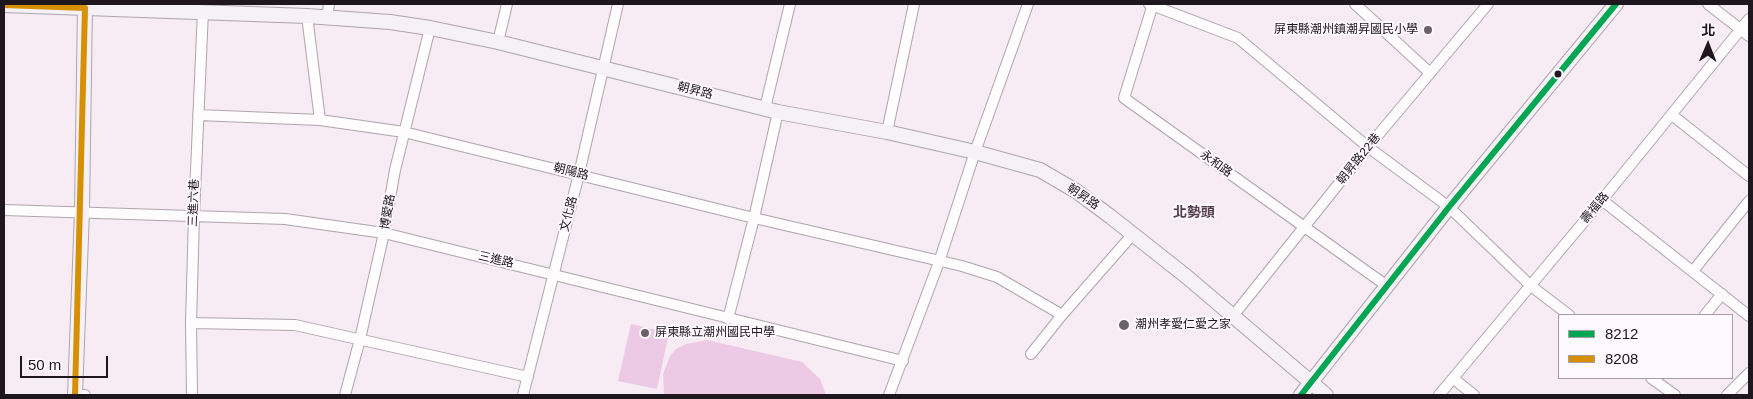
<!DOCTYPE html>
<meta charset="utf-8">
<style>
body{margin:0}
#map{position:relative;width:1753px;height:399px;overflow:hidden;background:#f7ebf4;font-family:Helvetica,"Noto Sans TC",sans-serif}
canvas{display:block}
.frame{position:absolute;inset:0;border:5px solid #1f161e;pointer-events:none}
.legend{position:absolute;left:1558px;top:314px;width:175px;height:65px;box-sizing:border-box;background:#fef9fd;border:1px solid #a59ea4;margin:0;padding:6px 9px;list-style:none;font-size:15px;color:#1f161e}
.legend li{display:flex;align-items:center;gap:10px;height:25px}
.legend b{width:25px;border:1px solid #a59ea4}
.north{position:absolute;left:1683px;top:20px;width:50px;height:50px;-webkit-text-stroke:4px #fef9fd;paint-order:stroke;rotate:1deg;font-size:14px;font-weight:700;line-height:20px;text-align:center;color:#1f161e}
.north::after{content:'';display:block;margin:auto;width:18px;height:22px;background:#1f161e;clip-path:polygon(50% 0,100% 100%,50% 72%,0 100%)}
.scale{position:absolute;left:20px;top:356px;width:88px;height:22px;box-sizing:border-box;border:2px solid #1f161e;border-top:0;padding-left:6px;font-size:15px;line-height:18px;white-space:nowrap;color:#1f161e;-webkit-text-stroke:4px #fef9fd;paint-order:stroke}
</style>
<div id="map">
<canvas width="1753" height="399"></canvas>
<div class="frame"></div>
<ul class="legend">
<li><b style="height:6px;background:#00a651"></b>8212</li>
<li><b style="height:6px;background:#d79004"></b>8208</li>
</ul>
<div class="north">北</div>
<div class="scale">50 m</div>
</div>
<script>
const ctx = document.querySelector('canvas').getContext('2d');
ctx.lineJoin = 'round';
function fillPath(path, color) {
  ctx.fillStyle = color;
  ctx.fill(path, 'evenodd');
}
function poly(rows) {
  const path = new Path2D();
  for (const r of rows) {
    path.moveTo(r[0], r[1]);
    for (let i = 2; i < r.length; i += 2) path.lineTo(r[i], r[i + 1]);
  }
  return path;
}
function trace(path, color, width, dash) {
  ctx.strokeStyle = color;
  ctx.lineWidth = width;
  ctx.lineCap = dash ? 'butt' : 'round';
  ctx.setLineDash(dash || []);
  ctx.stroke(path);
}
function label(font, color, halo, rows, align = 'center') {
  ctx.font = font + ' Helvetica,"Noto Sans TC",sans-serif';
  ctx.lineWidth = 4;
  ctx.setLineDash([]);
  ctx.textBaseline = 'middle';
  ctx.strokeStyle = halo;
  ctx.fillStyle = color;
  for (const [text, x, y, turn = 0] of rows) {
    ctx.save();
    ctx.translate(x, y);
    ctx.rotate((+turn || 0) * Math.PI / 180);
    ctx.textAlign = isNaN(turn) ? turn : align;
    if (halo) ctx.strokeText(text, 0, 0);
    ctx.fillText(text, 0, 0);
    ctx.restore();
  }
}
const green = poly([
 [631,324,669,333,657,389,618,381],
 [707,340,802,362,820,379,826,395,664,395,663,374,670,356,676,349,686,344]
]);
const street = poly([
 [1149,4,1238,38,1368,147,1449,207,1531,286,1569,315],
 [1153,4,1124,98,1387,286],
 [1355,4,1430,73],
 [1708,4,1749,36],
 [307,16,320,120],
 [327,18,329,4],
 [498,42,507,4],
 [765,108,790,4],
 [198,115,320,120,404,132,754,218,962,266,997,277,1062,315],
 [1672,115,1749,176],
 [887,132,914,4],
 [1602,200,1749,316],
 [4,210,285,219,384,233,903,361],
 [1693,271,1749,201],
 [1705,315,1722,294],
 [1233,316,1368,147,1488,4],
 [728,319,754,218,778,112],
 [191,323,295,325,528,377],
 [1031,354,1062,315,1133,234],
 [1651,378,1675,395],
 [1454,379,1474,395],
 [75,395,85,395],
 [192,395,191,323,194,216,203,11],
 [345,395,360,339,384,233,395,170,430,28],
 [523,395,579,174,618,4],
 [889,395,939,262,975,152,1028,4],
 [1439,395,1602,200,1749,19],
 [1727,395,1749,373]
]);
const secondary = poly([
 [4,5,307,16,390,22,430,28,498,42,778,112,887,132,975,152,1040,170,1076,191,1111,217,1187,277,1326,395],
 [75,395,82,211,85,4],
 [1301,395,1449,207,1616,4]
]);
const bus1 = poly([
 [1301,395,1449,207,1616,4]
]);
const bus2 = poly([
 [4,5,85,8],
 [75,395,85,8]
]);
const markers = [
 [1428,30,5,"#6b6169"],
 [1558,74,4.5,"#1f161e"],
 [1124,325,6,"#6b6169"],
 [645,333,5,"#6b6169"]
];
const poiNames = [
 ["屏東縣潮州鎮潮昇國民小學",1418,30,"right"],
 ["潮州孝愛仁愛之家",1135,325],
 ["屏東縣立潮州國民中學",655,333]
];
const streetNames = [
 ["朝昇路",695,91,14],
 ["朝昇路22巷",1359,159,-51],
 ["永和路",1216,164,36],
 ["朝陽路",571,172,14],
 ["朝昇路",1083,197,34],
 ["三進六巷",194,203,-88],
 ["壽福路",1595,208,-50],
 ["博愛路",388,212,-80],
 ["文化路",569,214,-76],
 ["三進路",496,260,13]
];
const neighbourhoodNames = [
 ["北勢頭",1194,213]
];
fillPath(green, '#eccae6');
trace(street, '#aea5ac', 12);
trace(secondary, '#aea5ac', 16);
trace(street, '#fefcfd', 10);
trace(secondary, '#f6f1f6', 14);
trace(bus1, '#00a651', 6);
trace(bus2, '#d79004', 6);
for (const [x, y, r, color] of markers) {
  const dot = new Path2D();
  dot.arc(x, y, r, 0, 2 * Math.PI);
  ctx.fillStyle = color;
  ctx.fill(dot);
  trace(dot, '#fef9fd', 2);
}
label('12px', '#1f161e', '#fef9fd', poiNames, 'left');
label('12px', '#1f161e', '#fef9fd', streetNames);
label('bold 14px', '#533d50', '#fef9fd', neighbourhoodNames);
</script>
